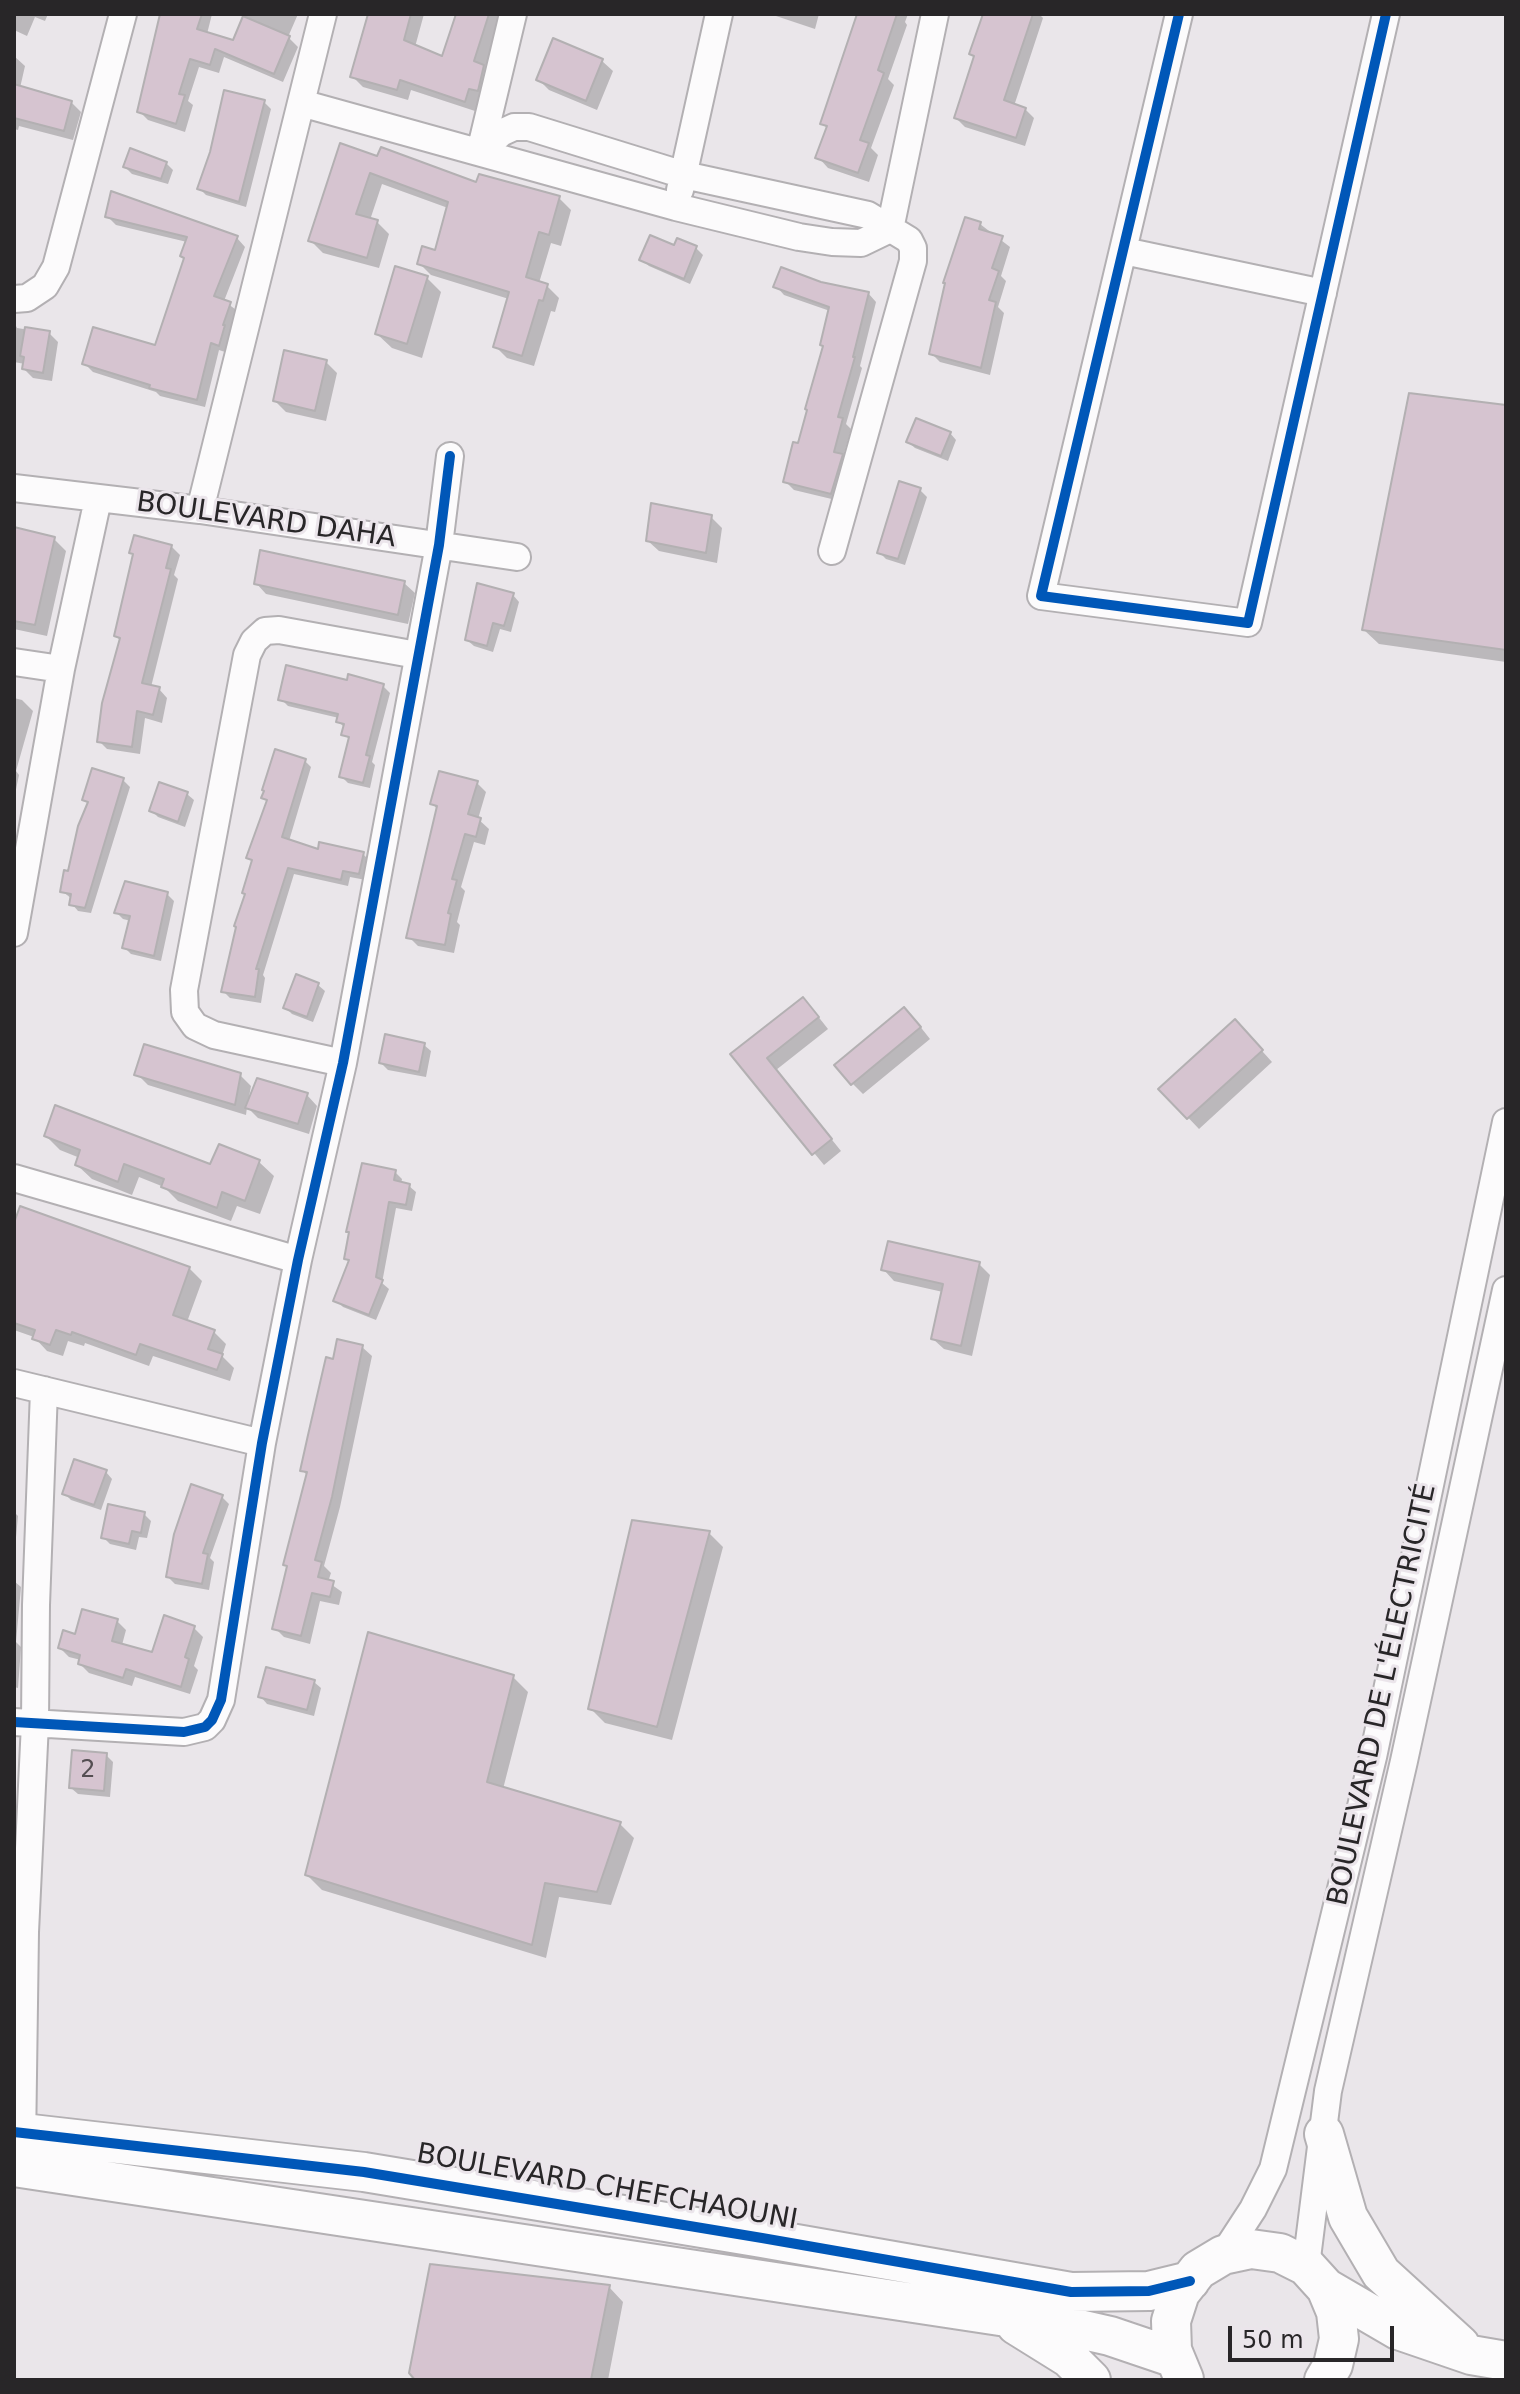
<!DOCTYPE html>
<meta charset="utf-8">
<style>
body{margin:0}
#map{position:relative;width:1520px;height:2394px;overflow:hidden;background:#eae6ea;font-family:"DejaVu Sans",sans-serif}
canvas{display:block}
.frame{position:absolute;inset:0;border:16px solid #282628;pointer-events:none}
.scale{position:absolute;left:1228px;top:2326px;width:166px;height:36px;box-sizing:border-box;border:4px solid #282628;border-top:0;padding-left:10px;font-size:24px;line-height:28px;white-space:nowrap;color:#282628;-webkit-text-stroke:6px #ebe5eb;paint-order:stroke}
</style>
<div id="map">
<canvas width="1520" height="2394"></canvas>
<div class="frame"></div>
<div class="scale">50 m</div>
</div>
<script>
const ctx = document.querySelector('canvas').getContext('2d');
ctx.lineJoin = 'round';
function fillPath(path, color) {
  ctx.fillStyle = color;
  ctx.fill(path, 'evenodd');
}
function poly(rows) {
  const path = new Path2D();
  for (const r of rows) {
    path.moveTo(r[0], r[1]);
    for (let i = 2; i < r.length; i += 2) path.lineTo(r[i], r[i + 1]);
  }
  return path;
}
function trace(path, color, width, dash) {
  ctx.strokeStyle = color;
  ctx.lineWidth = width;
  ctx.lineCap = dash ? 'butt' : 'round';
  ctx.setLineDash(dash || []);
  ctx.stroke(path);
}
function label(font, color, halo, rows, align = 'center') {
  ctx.font = font + ' "DejaVu Sans",sans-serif';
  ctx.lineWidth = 6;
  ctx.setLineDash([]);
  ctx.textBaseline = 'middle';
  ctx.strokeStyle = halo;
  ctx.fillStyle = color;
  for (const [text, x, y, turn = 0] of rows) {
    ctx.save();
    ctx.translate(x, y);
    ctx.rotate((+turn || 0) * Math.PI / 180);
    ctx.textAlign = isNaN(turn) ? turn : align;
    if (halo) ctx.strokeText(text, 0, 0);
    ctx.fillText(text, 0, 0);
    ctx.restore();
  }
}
const shadow = poly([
 [14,14,48,14,45,21,35,17,27,36,14,30],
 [163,14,212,14,207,34,234,42,246,14,298,14,288,37,298,47,283,82,224,57,219,73,199,67,188,101,193,105,185,132,148,120,139,111],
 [369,14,424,14,415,47,444,59,457,14,508,14,500,22,485,68,494,78,489,101,479,98,475,111,411,90,408,100,363,87,352,76],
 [770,14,819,14,815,29],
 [858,14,908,14,905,22,907,25,888,79,894,85,871,148,878,155,869,182,828,168,818,157,828,129,822,123],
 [984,14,1039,14,1043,18,1014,106,1025,109,1034,118,1025,146,965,127,956,118,975,58,971,54],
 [14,56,25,66,20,88,71,102,81,112,73,140,19,126,18,130,14,129],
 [602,61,613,71,597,110,549,90,538,79],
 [264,102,271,109,246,207,206,195,200,189],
 [379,158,478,185,559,198,571,210,561,246,551,243,539,283,547,286,559,298,555,312,551,311,534,366,507,358,495,346,509,299,431,275,419,263,436,252,448,208,382,184,370,220,377,222,389,234,379,268,323,253,311,241],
 [166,163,173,170,168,184,132,174,125,167],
 [107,216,237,238,245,247,224,301,239,312,228,353,219,350,205,407,160,396,156,392,93,372,84,363,156,348,186,259,187,242,116,225],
 [980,224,1010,247,1001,276,1006,281,998,307,1004,313,990,375,940,362,931,353],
 [675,247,696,248,703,255,690,284,649,266,642,260],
 [427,278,441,292,422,358,392,348,377,334],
 [821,284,868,293,876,302,860,366,862,368,846,424,851,429,843,457,850,464,840,501,794,490,785,481,799,445,825,347,830,311,784,295,776,286],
 [14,322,17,328,49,333,58,342,52,381,33,378,24,369,25,364,14,362],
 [326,362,337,373,326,421,286,412,275,401],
 [1506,407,1506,662,1379,644,1364,630],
 [950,433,956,440,948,461,915,448,908,442],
 [920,490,927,497,905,565,886,559,879,552],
 [711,517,722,528,717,563,659,551,648,541],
 [14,529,54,539,66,551,47,636,14,629],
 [171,546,180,555,174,575,178,579,151,687,159,689,167,698,162,723,145,718,140,754,107,749,99,741,121,641,116,636,135,556,132,553],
 [256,583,404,583,415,593,408,624,266,594],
 [513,595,519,602,511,632,500,629,493,652,474,646,467,640],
 [383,686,390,693,372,762,375,765,370,788,348,783,341,776,350,740,344,734,345,728,338,721,339,718,288,706,281,699],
 [14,698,22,700,33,711,16,771,19,775,14,799],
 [304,760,311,767,289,841,319,852,363,854,370,861,366,880,350,877,348,886,294,874,263,975,265,978,261,1003,230,998,223,991,253,863,249,858,268,802,264,798],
 [123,780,130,787,91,913,78,911,72,904,72,899,62,891,89,804,85,800],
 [477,783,486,792,478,819,489,829,485,845,474,842,461,887,465,891,457,922,460,925,454,953,418,946,409,937,438,810,432,803],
 [187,794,194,800,185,827,158,817,151,810],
 [167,894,174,901,161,961,131,954,124,947,131,921,123,919,116,912],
 [318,985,325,991,313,1022,292,1014,285,1007],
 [813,1010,828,1029,776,1070,841,1151,824,1165,733,1054],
 [915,1020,930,1039,863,1094,852,1083],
 [1245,1032,1272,1062,1199,1129,1161,1089],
 [424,1045,431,1051,426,1077,388,1070,381,1063],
 [137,1074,240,1075,251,1086,249,1097,307,1095,317,1106,309,1134,258,1118,247,1107,246,1115,148,1085],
 [46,1136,212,1167,259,1162,274,1176,260,1214,237,1206,231,1221,178,1201,164,1187,139,1177,132,1195,92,1179,77,1165,80,1158,60,1150],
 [395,1172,402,1179,401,1184,409,1186,416,1192,412,1211,396,1208,382,1283,389,1289,376,1320,343,1307,336,1300,350,1263,346,1259,351,1233],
 [14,1229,189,1268,202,1281,187,1322,214,1332,226,1344,222,1356,234,1368,230,1381,153,1356,149,1366,85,1343,84,1346,68,1341,63,1356,47,1351,34,1337,14,1330],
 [979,1264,990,1275,972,1356,944,1349,933,1339,943,1292,894,1281,884,1270],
 [362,1347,372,1356,340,1507,324,1566,331,1573,328,1582,342,1592,339,1605,320,1601,310,1644,284,1637,275,1628,308,1476,302,1470,334,1361],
 [106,1472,112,1479,101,1510,71,1500,64,1493],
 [222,1497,229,1504,210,1558,214,1562,209,1590,175,1584,168,1577],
 [14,1512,18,1516,14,1559],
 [144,1514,151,1521,147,1538,139,1537,136,1550,110,1544,103,1537],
 [709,1533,723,1547,672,1740,605,1723,590,1708],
 [14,1581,21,1587,16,1642,21,1647,18,1688,14,1687],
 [117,1621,126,1630,122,1645,153,1654,194,1628,203,1637,194,1666,198,1670,190,1694,135,1677,132,1686,89,1673,80,1664,81,1660,69,1657,60,1648,76,1636],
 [513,1677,528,1692,503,1789,620,1824,634,1838,611,1905,559,1897,546,1958,322,1890,307,1875],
 [314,1682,321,1688,314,1716,267,1704,261,1697],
 [106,1755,113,1762,110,1797,78,1794,71,1788],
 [609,2287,623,2302,608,2380,418,2380]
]);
const building = poly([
 [160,14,202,14,197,29,233,40,243,16,290,36,274,74,215,49,210,65,190,59,179,94,185,95,176,124,137,112,160,14],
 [368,14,411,14,404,40,442,56,456,14,489,14,474,61,484,65,478,91,469,89,465,102,400,80,397,90,350,77,368,14],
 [857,14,897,14,878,70,884,73,860,140,869,143,858,173,815,158,827,126,820,124,857,14],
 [983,14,1033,14,1004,100,1026,108,1016,138,954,118,974,56,969,54,983,14],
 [553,38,603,59,586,101,536,80,553,38],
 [14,84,72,101,64,131,14,118,14,84],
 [224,90,265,100,239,202,197,189,210,152,224,90],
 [340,143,377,156,381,147,476,182,479,174,560,196,549,235,539,232,526,277,548,284,543,301,539,300,522,356,493,347,509,292,417,264,422,246,435,250,448,202,370,173,356,214,378,220,367,258,308,241,340,143],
 [130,148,167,162,161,179,123,167,130,148],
 [111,191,238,236,214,296,231,302,223,325,225,325,219,346,211,343,197,400,149,388,150,385,82,364,93,327,155,345,184,258,180,256,187,237,105,217,111,191],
 [965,217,981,222,979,229,1003,236,992,268,999,271,989,300,996,302,981,368,929,354,945,283,943,283,965,217],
 [650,235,674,245,677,238,697,246,684,279,639,260,650,235],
 [395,266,428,276,407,344,375,334,395,266],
 [781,267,821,282,869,292,853,357,855,357,838,417,843,418,834,452,843,454,831,494,783,482,793,442,798,443,807,410,805,409,823,346,820,345,829,307,773,287,781,267],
 [25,327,50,331,43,373,22,369,24,357,20,356,25,327],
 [284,350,327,360,315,411,273,401,284,350],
 [1409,393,1506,405,1506,650,1362,630,1409,393],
 [916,418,951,432,941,456,906,442,916,418],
 [899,481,921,488,898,559,877,553,899,481],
 [651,503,712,515,706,553,646,541,651,503],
 [14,527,55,537,35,625,14,621,14,527],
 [134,535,172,545,166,568,171,569,142,683,160,687,153,715,137,711,132,747,97,742,102,703,120,638,114,636,133,554,129,553,134,535],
 [260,550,405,581,398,615,254,584,260,550],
 [477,583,514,593,504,626,493,623,487,646,465,640,477,583],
 [286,665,347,680,348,674,384,684,366,755,370,756,363,783,339,777,349,737,341,735,344,724,336,722,338,714,278,700,286,665],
 [275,749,306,759,282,837,318,849,319,842,364,852,359,874,343,871,341,880,288,868,256,969,259,969,255,997,221,992,236,927,234,926,245,894,242,893,252,860,246,858,267,800,261,798,264,791,262,790,275,749],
 [92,768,124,778,85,908,69,905,71,894,60,892,64,870,68,871,78,826,88,802,82,800,92,768],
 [439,771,478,781,468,814,481,818,476,837,465,834,452,879,457,880,448,913,451,914,445,945,406,938,437,806,430,804,439,771],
 [159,782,188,792,178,822,149,811,159,782],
 [125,881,168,892,154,956,122,948,130,916,114,913,125,881],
 [296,974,319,983,307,1017,283,1008,296,974],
 [803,997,819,1017,767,1058,832,1139,812,1155,730,1054,803,997],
 [904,1007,921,1027,851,1085,834,1065,904,1007],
 [1235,1019,1263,1050,1187,1119,1158,1089,1235,1019],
 [385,1034,425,1043,419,1072,379,1063,385,1034],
 [144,1044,241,1073,235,1105,134,1075,144,1044],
 [257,1078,308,1093,298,1124,245,1108,257,1078],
 [55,1105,210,1164,219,1144,260,1160,245,1201,222,1192,217,1208,161,1187,164,1179,124,1164,118,1182,75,1165,80,1150,44,1136,55,1105],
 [362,1163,396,1170,394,1180,410,1184,406,1205,389,1202,376,1277,383,1280,369,1315,333,1301,349,1260,344,1259,349,1232,346,1232,362,1163],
 [20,1206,190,1267,173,1315,215,1330,208,1349,223,1354,217,1370,140,1344,136,1355,72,1332,71,1335,56,1330,50,1345,32,1339,35,1330,14,1323,14,1223,20,1206],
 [888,1241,980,1262,961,1346,931,1339,943,1284,881,1270,888,1241],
 [337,1339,363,1345,332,1497,315,1560,322,1562,318,1577,334,1581,330,1597,312,1593,301,1636,272,1629,287,1566,283,1565,307,1472,300,1471,308,1435,326,1357,333,1359,337,1339],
 [74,1459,107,1470,94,1505,62,1494,74,1459],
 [191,1484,223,1495,203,1553,208,1554,202,1584,166,1577,174,1534,191,1484],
 [108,1504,145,1512,141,1533,132,1531,129,1544,101,1538,108,1504],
 [632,1520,710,1531,657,1727,588,1709,632,1520],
 [82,1609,118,1619,112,1641,152,1652,164,1615,195,1626,185,1657,189,1659,181,1687,126,1669,123,1678,78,1664,80,1655,58,1648,63,1630,75,1634,82,1609],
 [368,1632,514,1675,487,1782,621,1822,597,1892,545,1883,532,1945,305,1875,368,1632],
 [266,1667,315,1680,307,1710,258,1697,266,1667],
 [72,1750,107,1753,104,1791,69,1788,72,1750],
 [430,2264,610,2285,591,2380,415,2380,409,2373,430,2264]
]);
const street = poly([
 [1179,14,1041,596,1248,623,1386,14],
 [301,103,676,207,799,237,832,242,861,243,890,229],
 [480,152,501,133,514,127,529,127,684,175,868,215,909,240,913,248,913,261,832,551],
 [480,152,513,14],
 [680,190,719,14],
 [890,229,935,14],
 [1124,251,1323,293],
 [14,299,27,298,45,286,56,267,123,14],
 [14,488,200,510,517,557],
 [200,510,323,14],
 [14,662,61,669],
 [14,933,61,669,98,499],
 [343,1063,214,1035,195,1026,185,1012,184,990,247,655,254,641,265,631,279,630,417,655],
 [14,1178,298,1260],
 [14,1383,262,1443],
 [14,1722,184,1732,205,1727,212,1720,221,1700,262,1443,298,1260,343,1063,439,545,450,456],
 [22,2146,25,1932,35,1723,36,1605,44,1390],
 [1223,2255,1253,2209,1273,2169,1373,1757,1506,1122],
 [1306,2266,1328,2091,1404,1761,1506,1290]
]);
const secondary = poly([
 [14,2132,364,2172,762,2238,1071,2292,1149,2291,1190,2281],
 [1324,2134,1348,2217,1381,2273,1460,2345],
 [14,2167,1066,2326,1110,2336,1175,2358],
 [1016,2325,1069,2358,1091,2380],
 [1184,2379,1172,2350,1171,2321,1180,2293,1198,2270,1223,2255,1251,2249,1280,2253,1306,2266,1326,2288,1398,2330,1471,2355,1506,2361],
 [1324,2380,1333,2365,1339,2339,1336,2312,1326,2288]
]);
const cycleway = poly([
 [1179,14,1041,596,1248,623,1386,14],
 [14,1722,184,1732,205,1727,212,1720,221,1700,262,1443,298,1260,343,1063,439,545,450,456],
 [14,2132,364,2172,762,2238,1071,2292,1149,2291,1190,2281]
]);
const numberNames = [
 ["2",88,1771]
];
const streetNames = [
 ["BOULEVARD DAHA",266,521,8],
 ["BOULEVARD DE L'ÉLECTRICITÉ",1383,1695,-78],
 ["BOULEVARD CHEFCHAOUNI",607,2188,10]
];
fillPath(shadow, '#0003');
fillPath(building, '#d6c4d0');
trace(building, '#b3b0b2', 2);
trace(street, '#b3b0b3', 30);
trace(secondary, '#b3b0b3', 42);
trace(street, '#fcfbfc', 26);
trace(secondary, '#fcfbfc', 38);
trace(cycleway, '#0057b8', 10);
label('24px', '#544e52', null, numberNames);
label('28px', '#282628', '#ebe5eb', streetNames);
</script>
